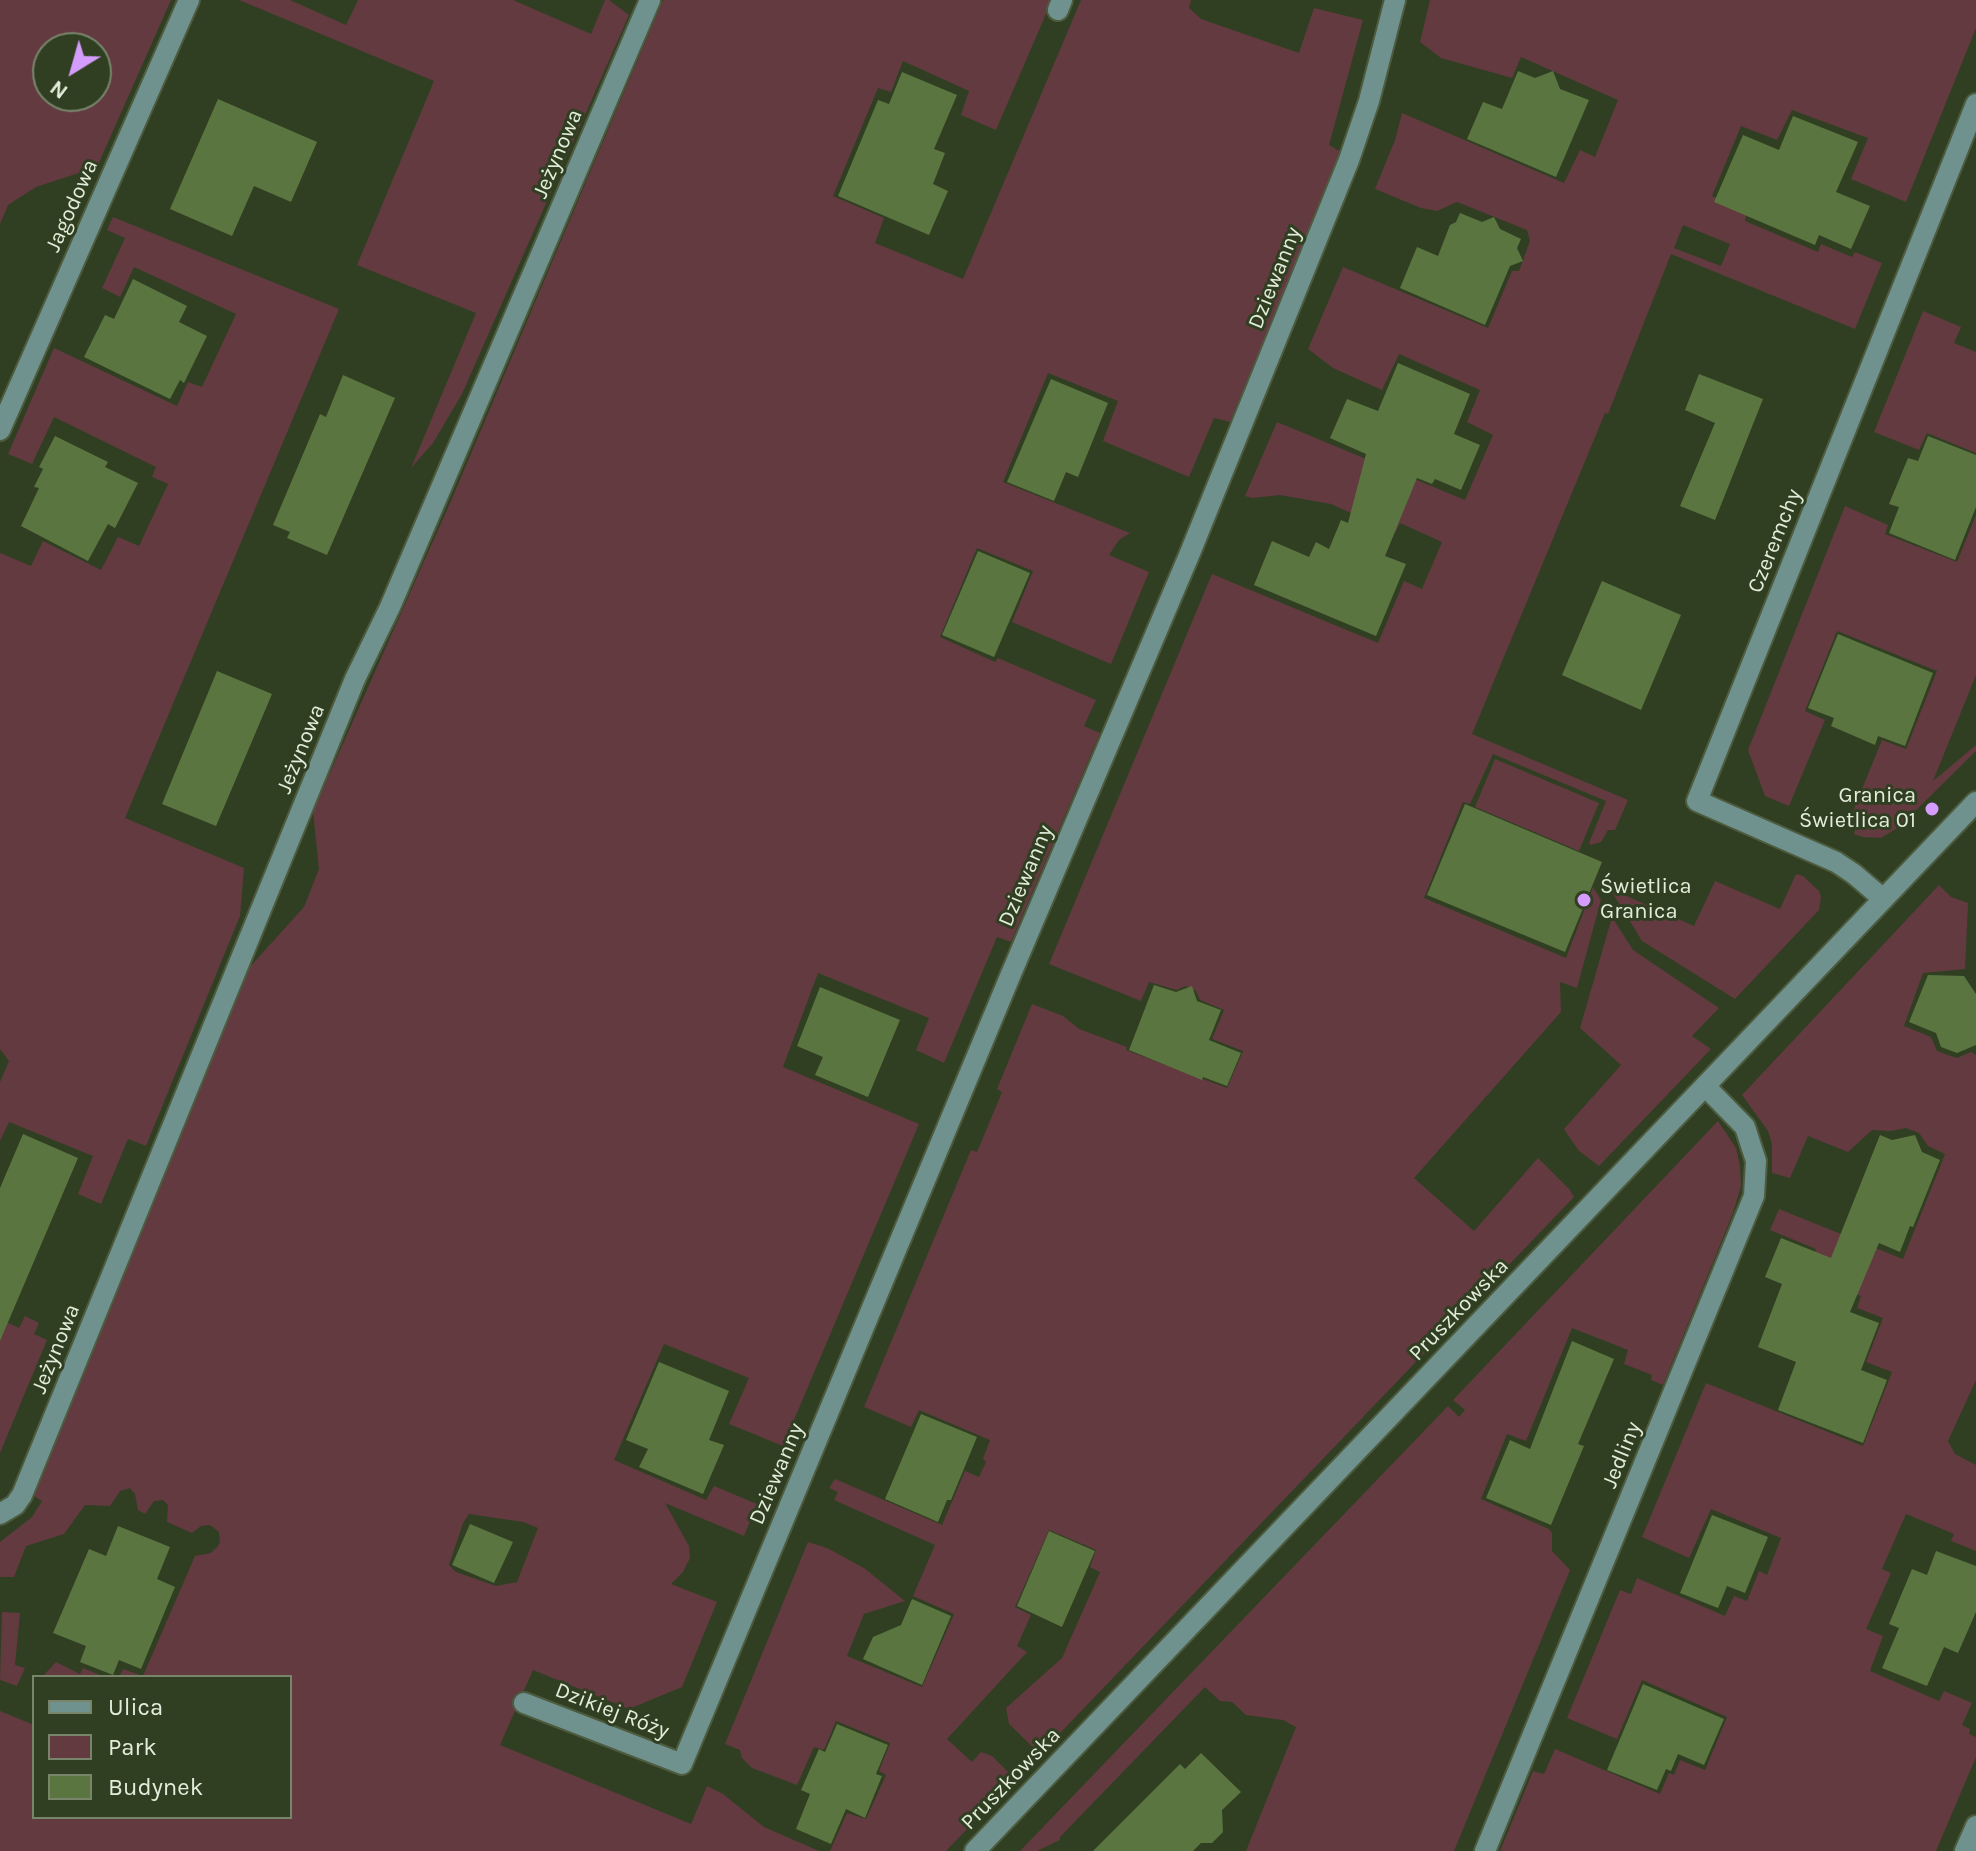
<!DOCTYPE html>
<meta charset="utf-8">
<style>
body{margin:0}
#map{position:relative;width:1976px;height:1851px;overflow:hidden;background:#303f21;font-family:Karla,sans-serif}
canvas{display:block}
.legend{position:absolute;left:32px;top:1675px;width:260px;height:144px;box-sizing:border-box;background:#303f21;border:2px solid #78856b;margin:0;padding:10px 14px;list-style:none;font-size:24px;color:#e3eddb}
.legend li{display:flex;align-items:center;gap:16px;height:40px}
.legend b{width:40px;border:2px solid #78856b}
.north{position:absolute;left:32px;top:32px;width:80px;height:80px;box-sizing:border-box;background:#303f21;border:2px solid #78856b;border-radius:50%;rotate:217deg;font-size:22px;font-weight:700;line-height:32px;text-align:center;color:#e3eddb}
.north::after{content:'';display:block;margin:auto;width:28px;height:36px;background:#d49cfc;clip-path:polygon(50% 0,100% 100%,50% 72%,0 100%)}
</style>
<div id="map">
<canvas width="1976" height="1851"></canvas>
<ul class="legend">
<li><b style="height:10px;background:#70928f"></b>Ulica</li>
<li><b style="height:22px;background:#623a40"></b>Park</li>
<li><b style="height:22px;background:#5b7540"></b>Budynek</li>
</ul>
<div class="north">N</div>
</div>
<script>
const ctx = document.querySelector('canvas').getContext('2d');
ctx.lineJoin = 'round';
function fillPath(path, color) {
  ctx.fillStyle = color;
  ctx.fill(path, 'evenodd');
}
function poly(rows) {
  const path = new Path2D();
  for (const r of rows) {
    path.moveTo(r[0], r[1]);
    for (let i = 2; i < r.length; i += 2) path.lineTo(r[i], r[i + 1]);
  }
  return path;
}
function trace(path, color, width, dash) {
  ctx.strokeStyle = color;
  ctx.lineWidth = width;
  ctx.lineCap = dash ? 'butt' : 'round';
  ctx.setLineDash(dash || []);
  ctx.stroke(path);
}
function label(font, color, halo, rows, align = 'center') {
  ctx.font = font + ' Karla,sans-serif';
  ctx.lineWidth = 6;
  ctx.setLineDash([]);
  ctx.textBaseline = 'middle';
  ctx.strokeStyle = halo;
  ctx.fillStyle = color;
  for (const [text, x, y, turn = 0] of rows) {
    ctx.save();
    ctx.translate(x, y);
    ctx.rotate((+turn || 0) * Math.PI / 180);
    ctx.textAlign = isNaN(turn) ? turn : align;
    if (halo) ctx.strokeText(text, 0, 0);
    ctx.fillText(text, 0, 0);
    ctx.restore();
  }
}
const green = poly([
 [0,0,171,0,97,167,36,187,8,205,0,224],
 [48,48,96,48,96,96,48,96],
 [239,0,290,0,346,25,358,0,513,0,591,34,605,0,609,0,629,15,462,394,433,443,411,468,476,313,357,265,434,81],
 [663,0,1049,0,1049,7,996,130,961,115,969,91,903,61,891,92,878,88,833,196,884,218,875,243,963,279,1081,0,1191,0,1189,8,1201,19,1299,53,1314,8,1363,20,1329,145,1341,152,1230,422,1214,418,1189,477,1103,441,1118,401,1048,373,1003,482,1130,533,1119,540,1109,555,1149,572,1111,664,1012,622,1033,571,977,548,940,637,995,662,998,658,1096,700,1084,726,1100,733,1011,942,997,937,944,1063,916,1050,929,1018,818,973,783,1067,919,1124,783,1446,729,1424,749,1378,664,1344,614,1460,706,1500,714,1486,757,1504,744,1536,665,1503,689,1546,690,1558,683,1572,671,1584,717,1602,682,1687,629,1709,533,1670,500,1745,691,1824,707,1786,723,1794,764,1827,819,1851,0,1851,0,1711,34,1725,34,1817,290,1817,290,1677,119,1677,123,1669,143,1676,195,1556,211,1553,218,1546,220,1542,219,1532,210,1525,201,1526,192,1533,167,1522,168,1505,163,1500,154,1501,145,1514,138,1510,135,1494,130,1488,120,1491,110,1506,85,1505,64,1534,26,1546,14,1577,0,1577,0,1542,32,1517,42,1501,32,1495,247,970,304,907,319,869,313,811,450,503],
 [469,1514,523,1522,538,1528,517,1582,496,1586,456,1572,449,1565,463,1523],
 [1430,0,1976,0,1976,28,1906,202,1851,179,1868,138,1792,110,1777,140,1741,126,1712,196,1747,211,1745,221,1818,252,1821,244,1852,257,1855,252,1882,263,1855,329,1671,254,1608,414,1605,413,1472,734,1628,800,1615,830,1608,830,1601,842,1591,845,1589,843,1606,801,1493,754,1470,804,1463,802,1424,898,1566,958,1593,887,1601,900,1577,988,1560,982,1561,1012,1414,1178,1474,1231,1538,1158,1570,1190,1574,1197,1040,1754,1009,1724,1006,1708,1062,1658,1100,1572,1090,1567,1096,1550,1049,1530,1015,1607,1031,1615,1017,1646,1027,1652,947,1739,972,1762,981,1752,992,1756,1015,1779,946,1851,830,1851,847,1813,866,1819,886,1775,879,1771,890,1743,836,1721,824,1750,814,1747,797,1785,752,1768,742,1758,740,1750,725,1744,808,1542,827,1548,864,1568,905,1601,864,1614,847,1656,922,1687,954,1614,913,1596,935,1545,834,1500,838,1492,829,1488,835,1479,942,1525,965,1471,979,1477,986,1462,983,1459,990,1440,919,1410,911,1427,864,1407,971,1150,977,1152,1002,1092,997,1089,1032,1004,1063,1016,1079,1029,1127,1047,1126,1050,1227,1088,1243,1051,1212,1039,1224,1010,1200,1000,1196,991,1185,986,1177,990,1149,982,1141,1001,1049,964,1212,574,1378,643,1404,581,1422,589,1442,542,1400,523,1395,533,1331,504,1280,495,1252,498,1245,496,1277,422,1465,500,1493,435,1467,422,1480,390,1399,354,1382,390,1333,368,1308,349,1343,267,1488,328,1512,271,1519,271,1530,241,1527,230,1457,202,1437,211,1421,208,1375,189,1395,140,1402,113,1564,183,1580,150,1595,157,1618,100,1521,57,1512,78,1441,58,1420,42],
 [1683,225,1730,244,1721,266,1674,248],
 [113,217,339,309,125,818,244,868,240,916,146,1146,128,1139,101,1204,78,1194,93,1156,9,1122,0,1141,0,1082,9,1061,0,1049,0,553,31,566,43,541,101,570,118,537,139,546,168,484,152,477,156,467,54,417,32,464,8,454,54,348,177,406,188,382,202,387,236,314,134,267,120,297,102,288,125,238,107,230],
 [1923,311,1961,327,1954,343,1976,352,1976,453,1927,433,1919,450,1874,432],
 [1845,506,1888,525,1885,534,1957,562,1976,515,1976,675,1933,781,1976,745,1976,751,1899,827,1881,838,1863,837,1854,834,1856,826,1846,828,1882,740,1906,749,1937,671,1837,631,1805,711,1825,720,1789,806,1765,796,1748,750],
 [1495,759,1599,803,1579,851,1475,807],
 [1796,874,1803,876,1819,891,1821,897,1819,910,1735,999,1642,941,1612,892,1613,890,1694,926,1715,881,1780,909],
 [1939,885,1951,897,1968,903,1965,969,1923,973,1904,1026,1931,1037,1937,1051,1957,1058,1971,1052,1976,1055,1976,1380,1948,1441,1955,1454,1976,1465,1976,1551,1951,1541,1954,1534,1906,1514,1882,1569,1891,1573,1866,1629,1883,1636,1870,1671,1939,1701,1944,1691,1972,1703,1962,1725,1970,1729,1969,1734,1976,1737,1976,1757,1936,1851,1500,1851,1533,1771,1544,1774,1555,1749,1660,1794,1669,1773,1674,1775,1680,1760,1705,1770,1727,1717,1642,1680,1617,1739,1567,1718,1620,1590,1631,1594,1637,1578,1725,1616,1734,1596,1747,1601,1759,1571,1767,1575,1781,1538,1711,1509,1689,1558,1642,1537,1706,1383,1863,1446,1892,1372,1866,1362,1883,1318,1857,1308,1861,1296,1806,1275,1816,1249,1770,1230,1779,1209,1903,1259,1945,1154,1928,1146,1919,1133,1906,1128,1891,1131,1872,1130,1848,1152,1808,1136,1790,1178,1772,1173,1772,1144,1768,1131,1742,1095],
 [1612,917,1633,950,1719,1008,1692,1036,1711,1049,1599,1166,1579,1151,1564,1129,1621,1065,1580,1028],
 [1718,1121,1736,1148,1740,1166,1741,1186,1733,1213,1663,1385,1651,1380,1652,1375,1624,1364,1628,1350,1572,1328,1526,1441,1507,1434,1481,1499,1549,1529,1552,1533,1552,1551,1570,1570,1454,1851,1246,1851,1296,1727,1283,1720,1246,1715,1232,1702,1220,1701,1205,1687,1060,1837,1060,1840,1037,1851,1020,1851,1448,1406,1459,1417,1465,1410,1453,1400],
 [25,1316,39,1323,34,1334,47,1340,0,1453,0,1319,19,1328],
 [2,1612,20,1613,15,1665,25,1668,17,1686,0,1680],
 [56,1662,80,1674,83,1668,105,1677,43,1676]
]);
const building = poly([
 [1518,71,1535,78,1553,71,1560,89,1589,100,1556,177,1467,139,1483,102,1502,109],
 [902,72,957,95,934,149,945,153,933,184,948,191,929,235,838,196,878,100,889,104],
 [218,99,317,142,291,202,254,186,232,236,170,209],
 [1793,116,1858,142,1836,192,1870,206,1851,249,1819,235,1815,245,1714,202,1743,135,1779,150],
 [1460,213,1482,222,1494,217,1500,229,1521,239,1517,248,1523,261,1510,266,1485,325,1400,288,1417,247,1438,256,1450,225,1456,222],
 [133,279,187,306,179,322,207,336,184,383,180,380,170,399,84,357,105,315,114,319],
 [1398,363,1470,394,1454,434,1480,445,1461,490,1435,479,1432,484,1417,478,1385,556,1406,564,1376,636,1254,585,1272,541,1309,557,1316,542,1329,549,1341,520,1348,523,1366,454,1330,438,1347,399,1378,411],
 [1699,374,1763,399,1715,520,1680,506,1715,423,1685,410],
 [343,375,395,398,327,555,287,538,290,532,273,525,320,414,326,417],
 [1051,379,1108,403,1078,477,1066,472,1054,501,1007,482],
 [55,436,108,462,105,467,138,483,115,528,108,524,88,561,21,526,39,488,34,487,43,469,39,467],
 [1928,436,1976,455,1976,507,1955,560,1889,533,1899,507,1889,504,1908,458,1918,461],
 [978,551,1030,573,994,657,942,635],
 [1602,581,1681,615,1641,710,1562,675],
 [1838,634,1933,673,1905,746,1878,736,1875,745,1831,726,1834,718,1808,708],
 [217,671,272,694,216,826,162,804],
 [1465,804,1602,862,1565,952,1427,895],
 [1928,975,1964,976,1976,994,1976,1045,1957,1053,1941,1047,1936,1033,1909,1022],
 [1154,985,1176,992,1192,986,1197,1001,1221,1010,1209,1040,1241,1053,1227,1086,1203,1077,1202,1080,1129,1050],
 [820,987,900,1020,868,1097,815,1075,823,1057,797,1046],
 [23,1134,78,1158,0,1341,0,1188],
 [1880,1135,1892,1140,1915,1135,1922,1152,1940,1160,1913,1227,1910,1226,1900,1252,1879,1243,1850,1312,1879,1323,1861,1370,1887,1380,1863,1443,1778,1410,1796,1362,1758,1347,1782,1284,1765,1277,1781,1238,1831,1258],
 [1572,1341,1614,1359,1578,1444,1584,1446,1551,1525,1486,1498,1510,1440,1530,1449],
 [659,1362,729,1391,709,1440,724,1445,703,1494,639,1467,648,1449,626,1440],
 [921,1414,977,1437,951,1500,947,1500,938,1522,885,1499],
 [1712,1515,1768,1537,1745,1593,1727,1586,1718,1608,1680,1593],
 [470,1524,513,1542,494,1583,452,1565],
 [118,1526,170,1547,157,1579,175,1587,141,1669,119,1660,113,1675,80,1662,86,1646,53,1633,89,1549,106,1556],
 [1049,1531,1095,1551,1062,1627,1017,1606],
 [1936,1551,1976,1566,1976,1612,1958,1653,1944,1647,1927,1686,1882,1668,1899,1628,1889,1624,1912,1569,1927,1575],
 [912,1599,951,1616,922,1685,863,1659,873,1637,901,1625],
 [1643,1684,1724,1719,1704,1765,1678,1754,1671,1771,1666,1769,1657,1790,1607,1770],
 [837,1724,888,1745,876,1774,882,1776,865,1818,846,1809,831,1844,796,1829,810,1794,801,1790,819,1749,825,1752],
 [1201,1753,1241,1792,1222,1810,1223,1832,1212,1843,1201,1843,1193,1851,1093,1851,1180,1764,1185,1769]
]);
const minor = poly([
 [1058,10,1062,0],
 [0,430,189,0],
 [1882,898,1854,874,1836,862,1697,801,1976,104],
 [0,1514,15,1505,22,1495,355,679,390,607,650,0],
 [524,1703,682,1764,1011,974,1190,553,1349,160,1369,101,1395,0],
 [975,1851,1976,802],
 [1485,1851,1754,1196,1756,1161,1745,1127,1705,1086],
 [1965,1851,1976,1826]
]);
const markers = [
 [1932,809,8,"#d49cfc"],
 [1584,900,8,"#d49cfc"]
];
const streetNames = [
 ["Jeżynowa",558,154,-67],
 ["Jagodowa",72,206,-66],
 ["Dziewanny",1275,278,-68],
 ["Czeremchy",1775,541,-68],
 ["Jeżynowa",301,749,-68],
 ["Dziewanny",1026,876,-67],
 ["Pruszkowska",1459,1310,-46],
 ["Jeżynowa",56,1349,-68],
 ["Jedliny",1622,1455,-68],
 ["Dziewanny",777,1474,-67],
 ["Dzikiej Róży",612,1711,21],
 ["Pruszkowska",1011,1779,-46]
];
const poiNames = [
 ["Granica",1916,796],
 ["Świetlica 01",1916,821],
 ["Świetlica",1600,887,"left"],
 ["Granica",1600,912,"left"]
];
fillPath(green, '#623a40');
fillPath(building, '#5b7540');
trace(minor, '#4d5b3f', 24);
trace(minor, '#70928f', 20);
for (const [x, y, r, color] of markers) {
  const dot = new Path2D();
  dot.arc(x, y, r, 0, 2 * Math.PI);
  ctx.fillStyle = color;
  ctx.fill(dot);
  trace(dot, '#303f21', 3);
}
label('22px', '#e3eddb', '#303f21', streetNames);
label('22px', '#e3eddb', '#303f21', poiNames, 'right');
</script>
